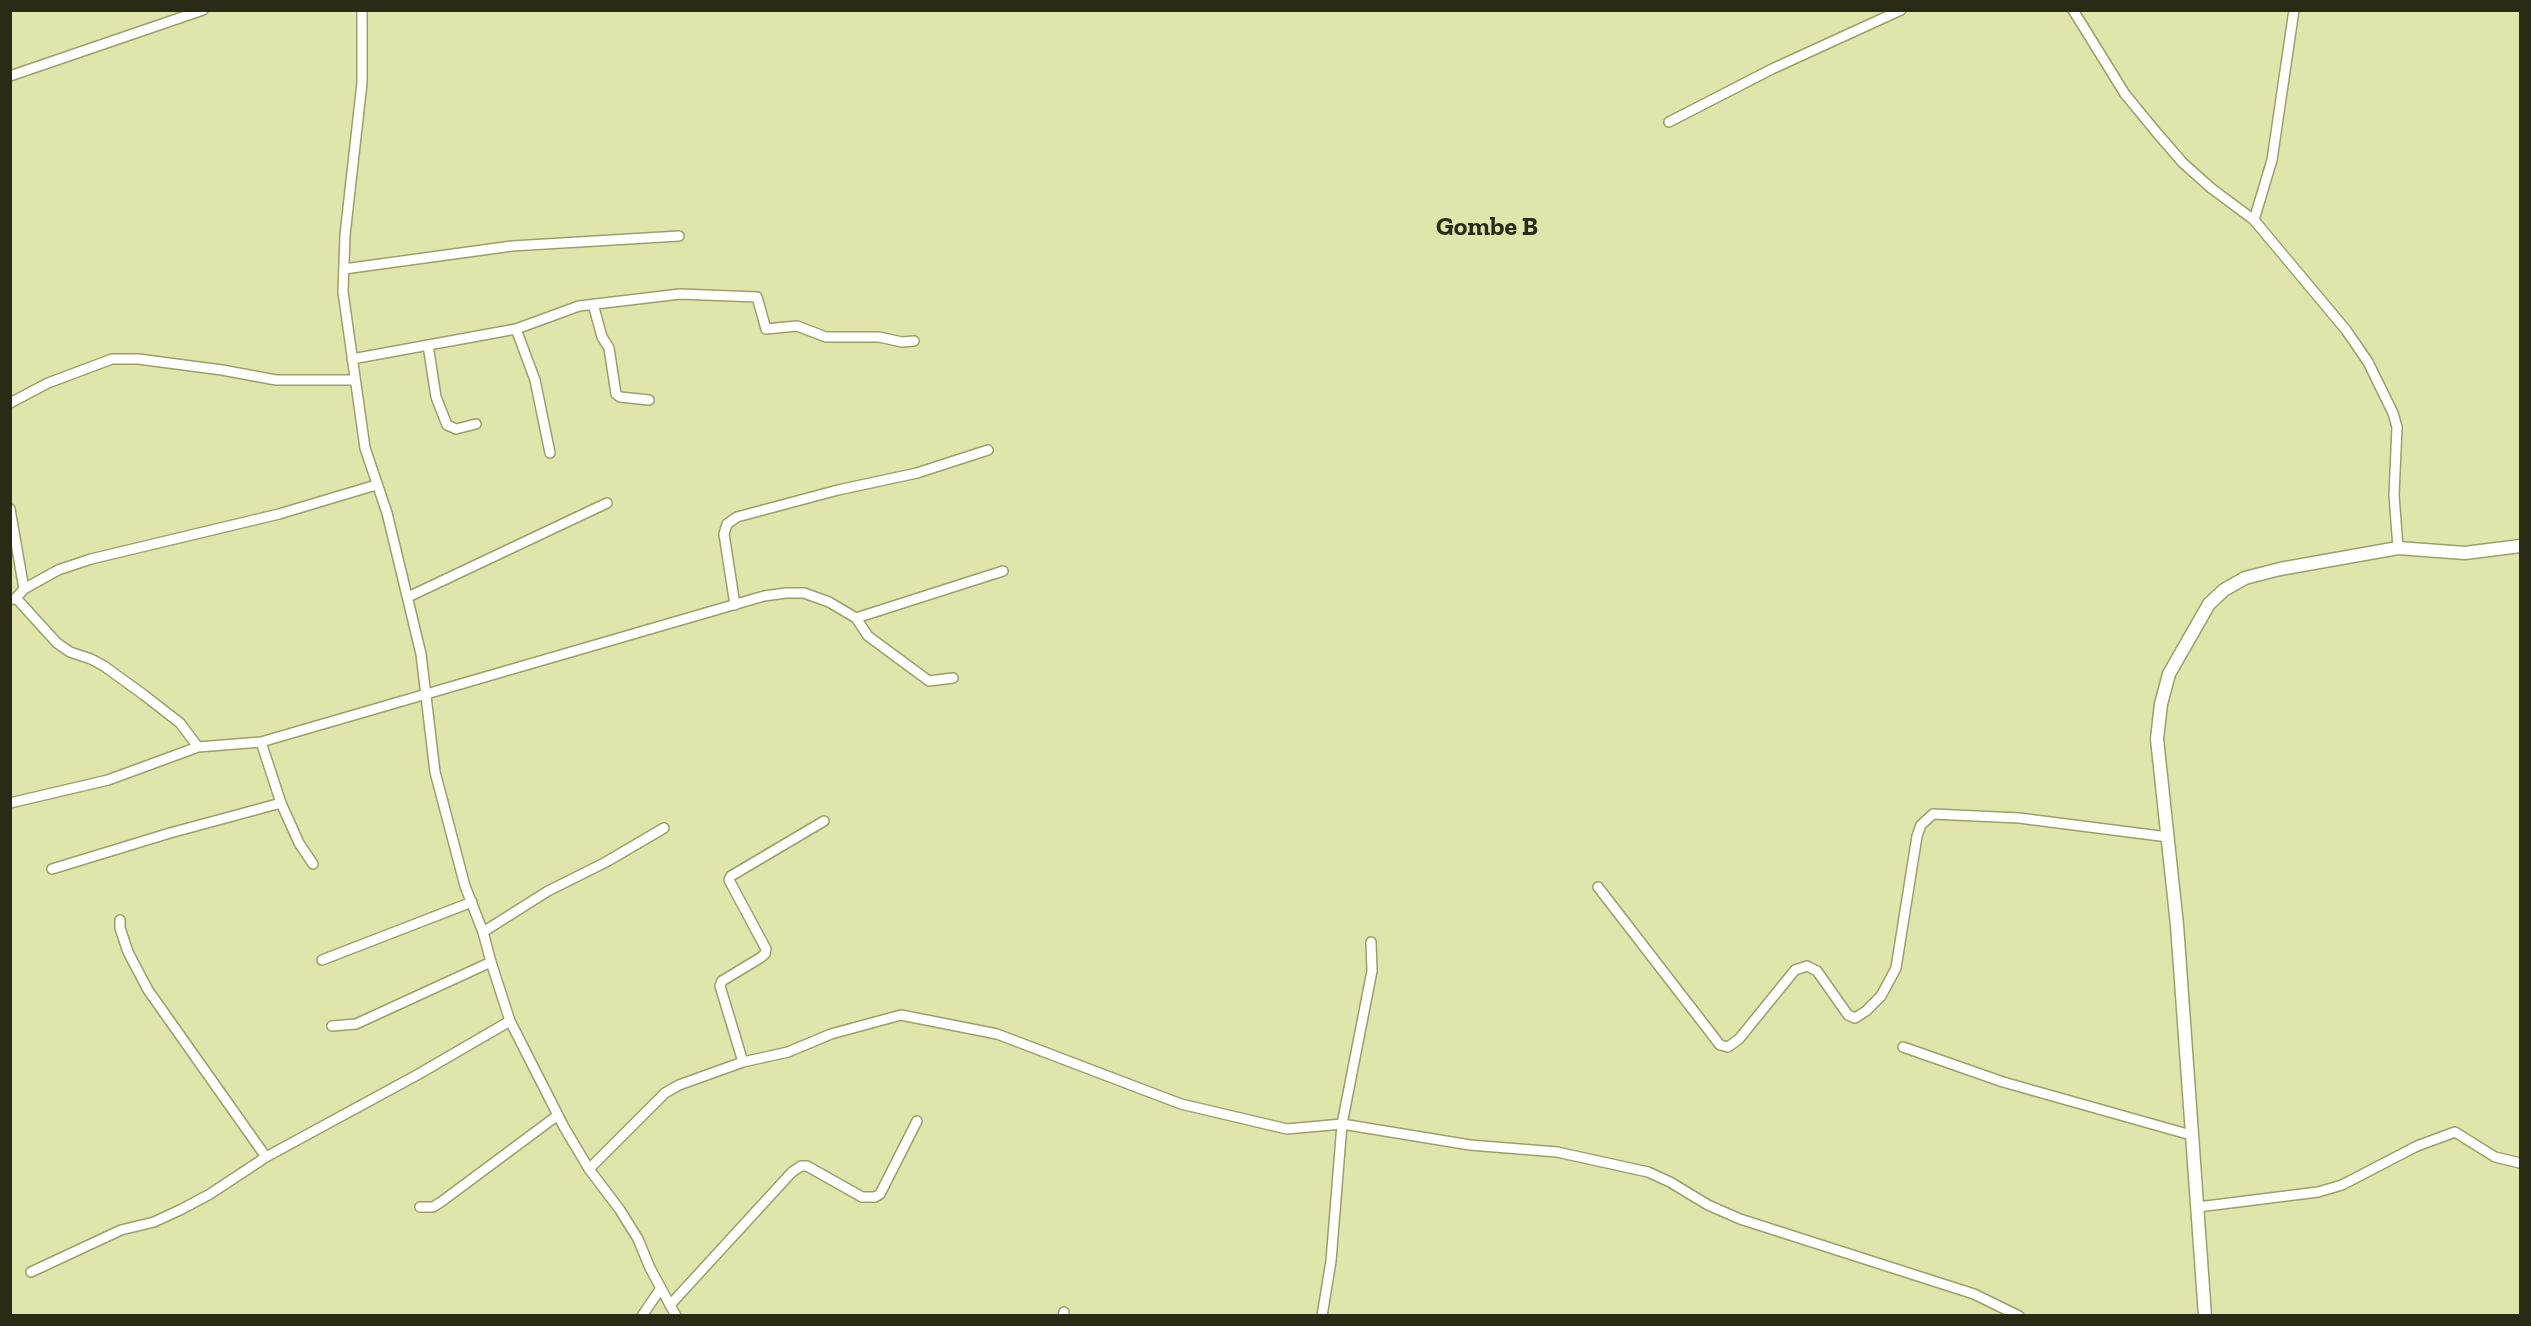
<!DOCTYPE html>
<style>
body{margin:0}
#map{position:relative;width:2531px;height:1326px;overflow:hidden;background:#e0e6ab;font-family:"Zilla Slab",serif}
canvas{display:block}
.frame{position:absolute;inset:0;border:12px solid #292b14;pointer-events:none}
</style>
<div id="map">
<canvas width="2531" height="1326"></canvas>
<div class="frame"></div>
</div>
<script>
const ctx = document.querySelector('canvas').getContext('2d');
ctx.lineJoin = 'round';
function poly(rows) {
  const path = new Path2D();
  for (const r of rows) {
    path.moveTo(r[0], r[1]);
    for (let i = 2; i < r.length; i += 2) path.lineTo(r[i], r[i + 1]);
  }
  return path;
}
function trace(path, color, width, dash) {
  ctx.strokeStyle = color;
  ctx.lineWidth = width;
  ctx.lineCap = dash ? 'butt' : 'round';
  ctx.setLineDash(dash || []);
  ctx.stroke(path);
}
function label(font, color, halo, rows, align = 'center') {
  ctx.font = font + ' "Zilla Slab",serif';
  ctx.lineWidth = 4.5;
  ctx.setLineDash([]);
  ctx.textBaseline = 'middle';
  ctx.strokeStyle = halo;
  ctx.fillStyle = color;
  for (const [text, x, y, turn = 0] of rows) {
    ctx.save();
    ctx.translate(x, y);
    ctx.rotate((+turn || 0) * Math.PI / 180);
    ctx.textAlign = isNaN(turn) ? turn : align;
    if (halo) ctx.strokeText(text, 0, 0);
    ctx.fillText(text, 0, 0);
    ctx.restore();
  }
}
const minor = poly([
 [362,10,362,83,345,235,343,292,365,448,387,513,421,654,435,772,465,886,483,932,491,962,510,1021,564,1127,589,1169,620,1210,638,1239,650,1268,676,1316],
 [2073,10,2125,94,2157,133,2183,163,2211,188,2254,220,2346,330,2368,362,2393,413,2397,427,2394,495,2398,548],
 [10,76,203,10],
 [1669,122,1772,69,1901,10],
 [2254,220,2272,160,2294,10],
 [344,269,512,246,679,236],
 [593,304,602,337,609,348,616,394,620,397,649,400],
 [516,329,535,380,550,453],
 [428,345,436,397,447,425,456,429,476,424],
 [352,359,516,329,579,306,680,294,757,297,766,329,797,326,826,337,879,337,902,342,914,341],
 [10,403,48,383,112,359,138,359,222,370,276,380,354,380],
 [10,509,24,589],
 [408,597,607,503],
 [16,598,57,643,70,652,91,659,104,666,144,695,180,723,198,747],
 [10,600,16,598,24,589,58,570,91,559,279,514,376,485],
 [735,605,724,534,727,524,737,517,838,490,917,473,988,450],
 [856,618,1003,571],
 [10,803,108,780,198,747,261,742,764,596,786,593,804,593,829,602,856,618,868,636,929,681,953,678],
 [281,803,299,843,313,864],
 [52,869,170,833,281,803,261,742],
 [1598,887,1720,1045,1728,1047,1739,1039,1795,970,1807,966,1817,971,1848,1015,1855,1018,1866,1011,1881,996,1896,968,1917,836,1921,825,1933,814,2019,818,2168,837],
 [120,920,120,928,128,952,148,990,266,1157,417,1075,510,1021],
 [483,932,548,891,606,862,664,828],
 [322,960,472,902],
 [332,1026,356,1024,491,962],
 [1903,1047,2003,1082,2191,1135],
 [743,1062,720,986,722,981,760,958,765,954,766,949,729,880,731,876,824,821],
 [589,1169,665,1093,679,1085,743,1062,788,1052,831,1034,901,1015,997,1034,1181,1104,1287,1129,1342,1124,1470,1145,1557,1152,1648,1172,1670,1182,1708,1205,1740,1219,1974,1294,2019,1316],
 [420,1207,433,1207,441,1202,558,1115],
 [2198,1207,2318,1192,2342,1185,2417,1146,2455,1132,2495,1157,2520,1163],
 [31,1272,121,1230,154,1222,182,1209,210,1194,266,1157],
 [670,1305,792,1172,801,1166,807,1166,862,1197,875,1197,880,1194,917,1121],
 [642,1316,661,1288],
 [1063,1316,1064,1312],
 [1322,1316,1331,1261,1342,1124,1372,971,1371,942]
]);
const tertiary = poly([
 [2205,1316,2177,925,2157,739,2161,704,2169,674,2209,604,2224,590,2245,578,2280,569,2398,548,2465,553,2520,546]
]);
const quarterNames = [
 ["Gombe B",1487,228]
];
trace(minor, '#9aa068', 12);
trace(tertiary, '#9aa068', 15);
trace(minor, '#fff', 9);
trace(tertiary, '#fff', 12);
label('bold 26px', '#292b14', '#e0e6ab', quarterNames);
</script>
